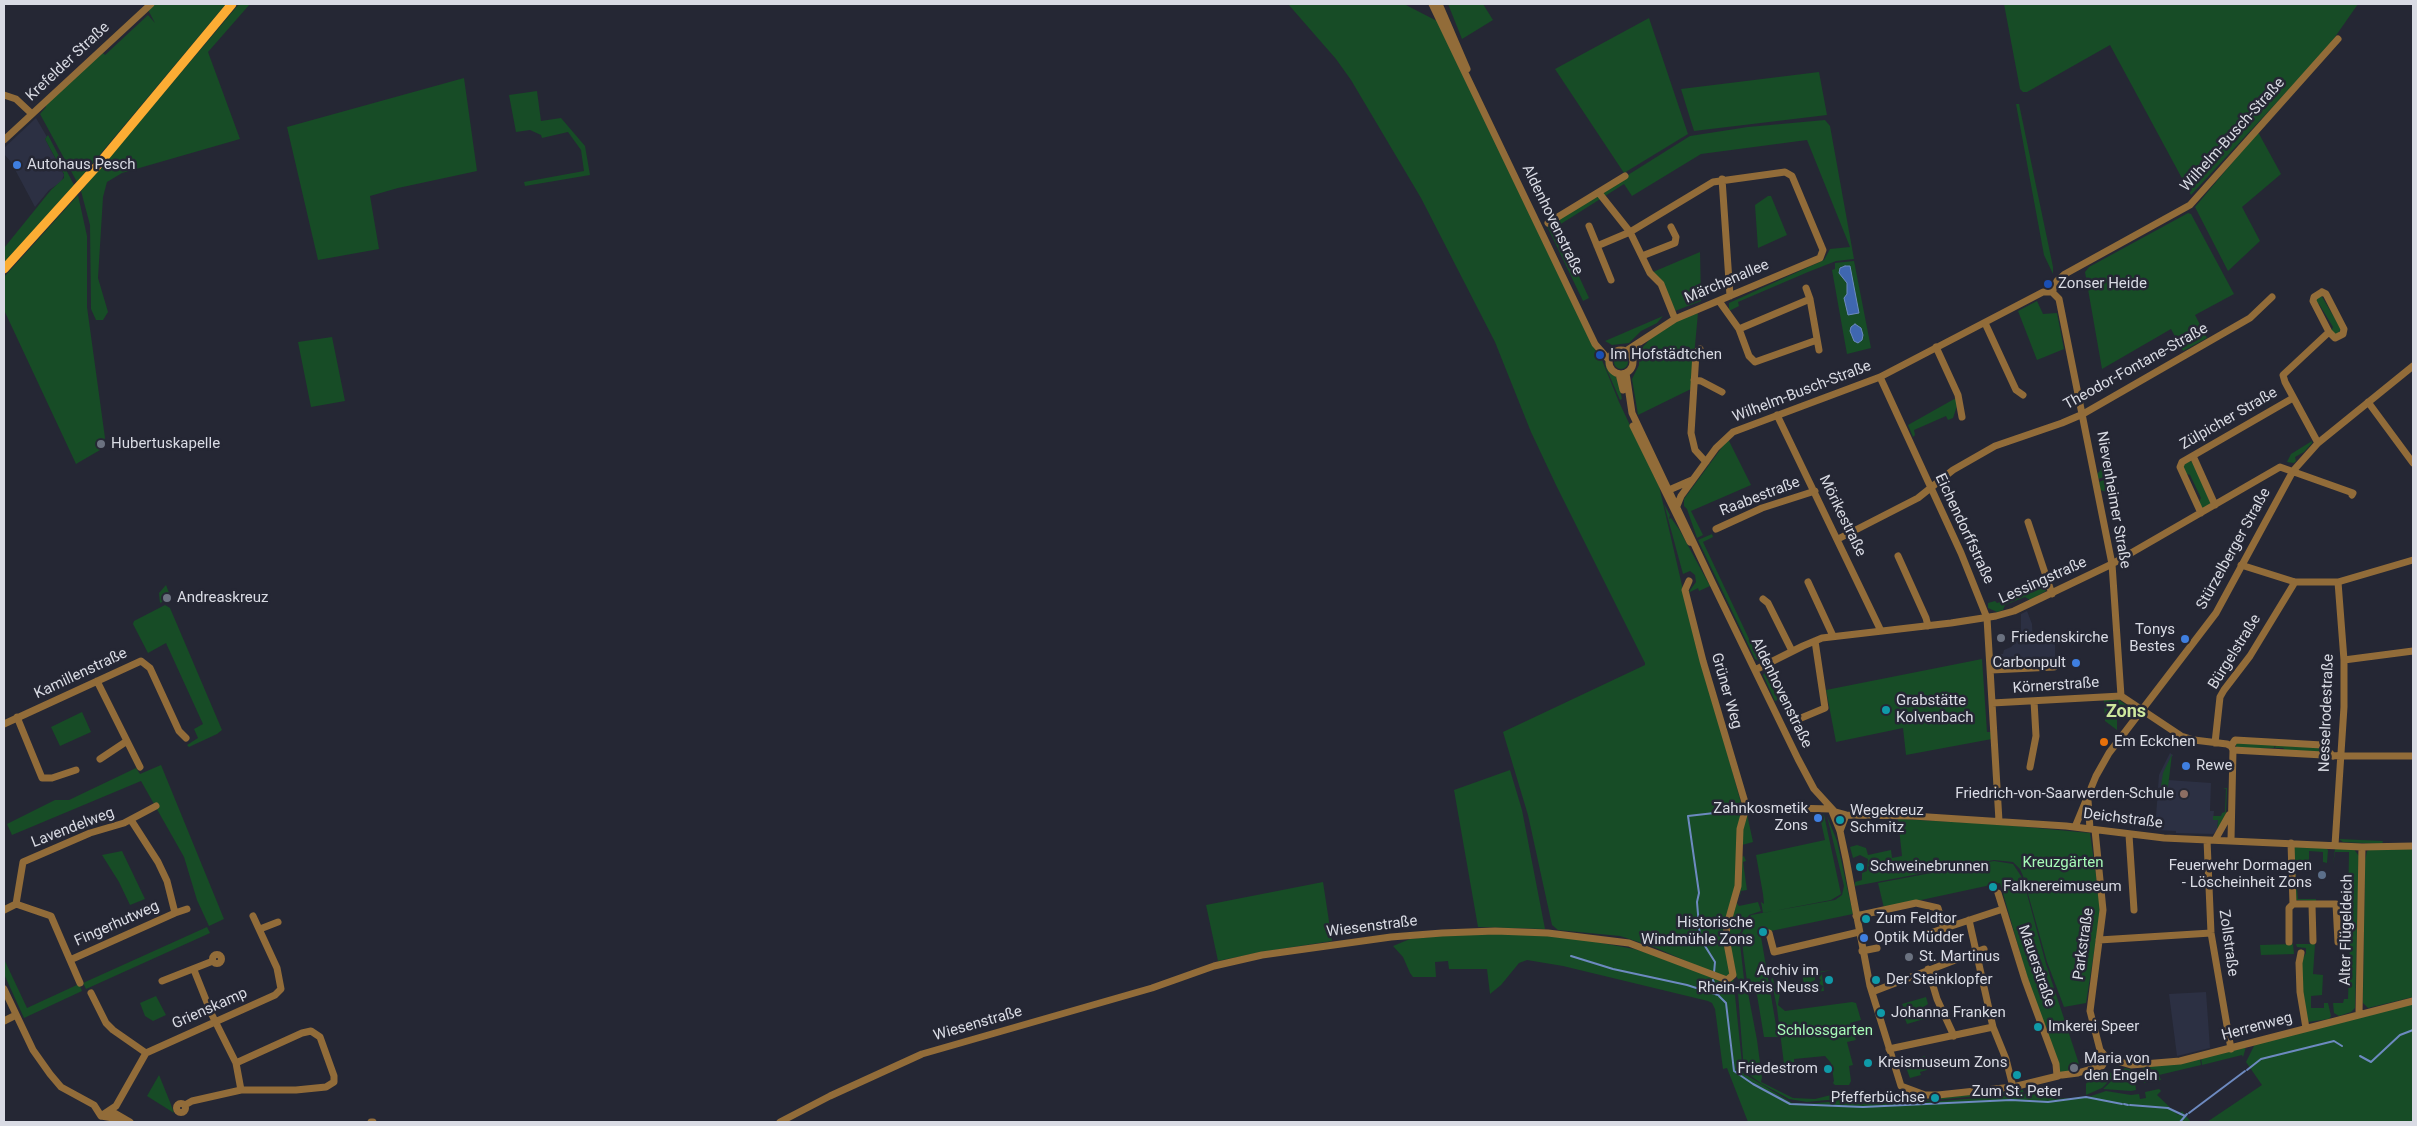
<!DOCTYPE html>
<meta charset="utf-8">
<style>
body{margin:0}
#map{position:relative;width:2417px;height:1126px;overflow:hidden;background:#252734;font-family:Roboto,sans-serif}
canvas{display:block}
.frame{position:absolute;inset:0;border:5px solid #d9dbe4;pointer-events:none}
</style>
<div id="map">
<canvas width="2417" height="1126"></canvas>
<div class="frame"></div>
</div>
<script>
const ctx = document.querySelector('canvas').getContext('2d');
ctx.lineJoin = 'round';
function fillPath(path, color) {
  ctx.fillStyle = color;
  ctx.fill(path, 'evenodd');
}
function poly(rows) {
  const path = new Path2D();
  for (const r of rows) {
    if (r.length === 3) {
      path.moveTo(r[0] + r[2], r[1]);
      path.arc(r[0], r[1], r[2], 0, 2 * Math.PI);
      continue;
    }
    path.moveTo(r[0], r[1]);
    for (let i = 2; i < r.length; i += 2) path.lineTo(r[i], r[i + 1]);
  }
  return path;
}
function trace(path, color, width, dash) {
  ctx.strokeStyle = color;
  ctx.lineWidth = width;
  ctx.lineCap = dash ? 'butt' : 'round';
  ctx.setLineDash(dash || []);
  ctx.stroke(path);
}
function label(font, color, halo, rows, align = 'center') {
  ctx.font = font + ' Roboto,sans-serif';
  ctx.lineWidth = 5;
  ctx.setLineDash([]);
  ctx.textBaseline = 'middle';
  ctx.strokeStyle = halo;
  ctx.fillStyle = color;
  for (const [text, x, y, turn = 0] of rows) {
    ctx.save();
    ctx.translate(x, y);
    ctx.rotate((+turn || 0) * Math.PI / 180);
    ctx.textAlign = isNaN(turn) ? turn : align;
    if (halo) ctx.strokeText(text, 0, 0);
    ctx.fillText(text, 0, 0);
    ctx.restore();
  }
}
const built = poly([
 [36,118,47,137,45,139,64,175,61,182,49,190,35,207,11,162,4,154,4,148],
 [2027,611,2032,624,2033,643,2055,643,2055,657,2042,658,2043,666,2007,667,1999,663,1998,654,2003,654,2004,650,2011,647,2021,637,2021,614],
 [2170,753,2173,755,2169,761,2168,780,2211,783,2210,811,2214,811,2213,820,2218,820,2217,831,2213,834,2176,833,2176,831,2155,830,2159,775],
 [2206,992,2210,1048,2177,1056,2169,994]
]);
const green = poly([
 [154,4,226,4,77,182,40,114,46,107,45,105,56,94,103,53,105,55,148,15,155,23,148,10],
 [239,4,250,4,208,52,240,139,122,173,107,182,103,197,98,278,108,312,103,320,96,320,91,309,90,225,81,191],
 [1288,4,1404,4,1437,21,1598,355,1602,360,1619,402,1659,486,1684,594,1741,803,1737,878,1727,918,1743,1073,1792,1103,1807,1104,1839,1101,1827,1100,1807,1102,1789,1099,1762,1084,1744,1071,1738,993,1742,991,1748,993,1757,1040,1762,1078,1761,1082,1793,1098,1815,1099,1831,1095,1830,1090,1845,1090,1860,1098,1888,1098,1886,1100,1916,1103,2017,1095,1999,1094,1925,1101,1895,1098,1925,1100,2020,1089,2023,1090,2024,1094,2051,1091,2054,1099,2088,1097,2106,1091,2131,1095,2139,1094,2140,1099,2146,1098,2145,1092,2159,1089,2161,1091,2157,1095,2178,1115,2182,1111,2191,1122,1748,1122,1727,1068,1723,1069,1715,1009,1712,1003,1708,1001,1563,966,1527,960,1519,963,1501,985,1490,994,1487,969,1449,969,1448,961,1435,962,1436,977,1413,977,1410,973,1403,957,1393,946,1410,939,1450,935,1548,933,1634,949,1711,972,1654,947,1620,936,1558,930,1552,925,1528,815,1503,732,1645,665,1645,663,1556,485,1531,432,1495,342,1421,198,1351,80,1336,59],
 [1448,4,1483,4,1493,20,1462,39],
 [2004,4,2358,4,2328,47,2191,195,2110,45,2027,92,2023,92,2020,89],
 [1649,18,1688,134,1624,173,1555,69],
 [1819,72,1827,115,1694,131,1681,89],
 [464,78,477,171,398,188,370,196,379,249,318,260,287,127],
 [537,91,541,121,561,118,585,146,590,175,525,186,524,182,584,171,581,150,568,132,542,138,541,135,530,130,516,132,509,95],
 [2016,104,2019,104,2053,267,2053,274,2044,255],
 [1825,120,1830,126,1854,259,1836,261,1808,272,1738,302,1739,306,1729,311,1729,303,1824,260,1830,249,1850,247,1807,140,1701,154,1632,196,1624,184,1556,227,1589,298,1583,301,1546,224,1554,225,1553,222,1690,136,1748,127],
 [2258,132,2281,174,2242,207,2260,241,2228,271,2195,207],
 [48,135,74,185,4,263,4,248,51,190,64,178,64,174,45,139],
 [78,195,87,236,87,307,105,438,100,450,76,464,4,310,4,277],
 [1768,196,1771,196,1787,235,1758,248,1755,205],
 [2188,213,2191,214,2234,294,2195,315,2207,338,2183,351,2171,329,2102,369,2085,272,2089,267],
 [1700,252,1701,301,1675,311,1653,272],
 [1854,261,1871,348,1847,354,1832,270,1835,269,1835,263],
 [2321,295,2341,329,2337,335,2331,332,2333,327,2319,304,2317,303,2316,298],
 [2037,301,2043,314,2057,313,2064,349,2037,360,2018,311],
 [1698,313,1691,389,1638,415,1632,379,1639,365,1639,351,1654,335,1681,319],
 [1663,316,1657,323,1641,331,1629,343,1612,345,1605,341],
 [332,337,345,401,311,407,298,342],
 [1621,362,7],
 [1605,359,1610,371,1618,379,1622,399,1620,400,1606,368],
 [1956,398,1958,403,1953,418,1948,420,1946,416,1914,430,1915,435,1913,437,1908,425],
 [1728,439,1751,485,1691,511,1703,535,1697,538,1687,509,1684,506,1684,499],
 [2312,441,2312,443,2304,452,2295,457,2296,461,2294,463,2287,462,2291,454],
 [2189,461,2194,462,2211,504,2202,509,2198,504,2201,498,2190,475,2184,473,2183,465],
 [2105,464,2110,475,2098,479,2097,474,2101,470,2101,466],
 [2111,477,2116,489,2107,492,2100,490,2099,482],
 [1664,504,1670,515,1669,519,1671,518,1679,529,1710,586,1699,591,1698,588,1688,593,1696,582,1695,575,1690,571,1683,574],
 [1712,534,1713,537,1703,542,1760,662,1755,659,1698,540],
 [166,585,171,598,160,603,159,593],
 [2045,585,2046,591,2030,600,2025,597,2005,605,2003,610,1997,612,1988,608,1988,603,1995,601,1997,603,2040,589,2040,586],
 [165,605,170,608,222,730,217,734,189,747,187,745,198,738,194,729,203,724,166,643,148,653,133,624,134,621],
 [1982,659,1987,732,1992,732,1992,739,1906,755,1903,728,1836,742,1826,690],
 [1767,669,1776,687,1773,689,1778,700,1775,701,1763,675],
 [2117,699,2117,730,2105,721,2104,700],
 [2118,699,2134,711,2129,716,2126,715,2124,720,2119,716],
 [82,712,91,732,60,746,51,727],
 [2236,742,2275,744,2274,748,2236,748],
 [2276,744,2321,747,2324,751,2322,753,2286,751,2283,748,2275,748],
 [2172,754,2168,787,2164,787,2163,800,2159,800,2163,773],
 [161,765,224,919,209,926,197,900,184,857,141,781,12,835,7,824,55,800,69,800,136,768,140,774],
 [1510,770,1522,810,1545,929,1478,927,1454,790],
 [2223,788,2227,788,2226,813,2217,831,2218,820,2213,820,2213,816,2221,816,2222,813,2225,812,2226,789],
 [1819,813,1824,815,1841,894,1831,900,1763,913,1761,902,1764,904,1763,894,1756,855,1825,840],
 [1747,814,1753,842,1742,845,1742,830],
 [1827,816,1837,841,1853,914,1766,932,1764,929,1760,931,1778,1037,1764,1037,1757,995,1748,989,1741,935,1751,915,1835,900,1842,895,1844,886],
 [1898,819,1994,824,2090,833,2100,903,2099,921,2086,1003,2064,1007,2047,962,2023,876,2020,869,2013,862,1994,860,1855,886,1855,882,1862,880,1862,873,1867,871,1868,859,1860,855,1853,858,1850,847,1857,845,1866,848,1868,855,1891,850,1892,858,1902,856],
 [2339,839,2383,841,2382,844,2343,842],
 [2294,847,2326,848,2328,850,2327,863,2323,862,2323,852,2309,851,2309,867,2295,867,2298,899,2316,899,2316,901,2296,900],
 [2335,848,2353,848,2359,856,2355,1008,2351,1012,2339,1016,2334,1013,2333,1003,2343,1003,2344,999,2348,999,2350,943,2345,943,2344,907,2348,907,2349,852,2335,852,2333,865],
 [2375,848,2413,848,2413,997,2368,1008,2363,1003,2363,995,2365,861,2367,851],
 [122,851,145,899,130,905,119,882,102,855],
 [1744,856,1746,861,1743,862,1747,890,1741,891,1740,896,1742,857],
 [1994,861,2013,864,2023,879,2046,964,2079,1064,2070,1066,2068,1069,2071,1071,2060,1073,2028,980,2000,883,1884,908,1878,883],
 [1323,882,1332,941,1261,952,1218,961,1206,905],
 [1736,902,1739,906,1758,902,1761,911,1749,915,1739,935,1745,988,1736,976,1728,933],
 [207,927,210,933,86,989,83,983],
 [2293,944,2294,954,2261,955,2260,945],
 [2296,944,2315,944,2313,974,2323,975,2322,995,2311,996,2311,1008,2324,1008,2324,1003,2328,1003,2331,1016,2329,1019,2308,1022,2303,1000,2300,963,2306,953,2306,948,2297,947],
 [4,959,27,1008,79,984,82,991,24,1018,4,974],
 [1832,970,1818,973,1815,975,1815,980,1804,985,1802,974],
 [1822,974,1824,991,1805,993,1804,986,1819,987,1821,991,1823,986,1819,984,1821,980,1819,978],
 [1773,978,1776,993,1780,993,1778,1005,1785,1011,1852,1002,1856,1003,1861,1020,1850,1023,1856,1040,1847,1042,1853,1065,1849,1066,1851,1081,1849,1085,1835,1085,1833,1083,1834,1081,1831,1063,1825,1056,1794,1059,1794,1062,1784,1064,1777,1008,1771,979],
 [156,996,166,1015,153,1021,145,1016,140,1003],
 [1926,997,1928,1004,1922,1008,1924,1019,1907,1024,1905,1019,1908,1017,1902,1004],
 [2413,1004,2413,1122,2207,1122,2262,1085,2246,1062,2255,1044],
 [2246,1047,2243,1057,2242,1055,2202,1065,2201,1058],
 [1925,1056,1927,1070,1920,1072,1921,1075,1910,1078,1904,1062],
 [2200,1059,2201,1065,2159,1075,2161,1080,2155,1081,2143,1069,2144,1067],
 [2117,1066,2120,1070,2102,1088,2086,1095,2086,1084,2088,1080,2113,1072],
 [2125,1068,2139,1072,2149,1081,2144,1083,2143,1080,2135,1082,2136,1090,2131,1091,2103,1089],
 [159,1075,170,1102,174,1113,147,1096]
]);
const water = poly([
 [1845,266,1850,266,1859,313,1848,315,1844,298,1847,294,1847,283,1839,273,1840,268,1845,266],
 [1855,324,1861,328,1863,335,1862,340,1858,343,1854,341,1850,331,1851,327,1855,324]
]);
const stream = poly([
 [1571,956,1613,969,1687,985,1718,995],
 [1714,973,1715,962,1700,938,1697,902,1699,893,1688,816,1723,812],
 [1713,980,1719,996,1726,1003,1734,1071,1753,1084,1790,1104,1863,1107,2011,1100,2048,1102,2086,1097,2122,1104],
 [2360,1056,2371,1062,2400,1035,2413,1030],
 [2247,1070,2261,1059,2334,1041,2342,1046],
 [2124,1104,2128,1105],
 [2130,1105,2168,1108,2185,1116],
 [2189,1113,2245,1071],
 [2180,1122,2187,1114]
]);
const minor = poly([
 [1432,4,1595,344,1609,360],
 [1439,4,1467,69],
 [4,95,16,99,32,114],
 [4,140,151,4],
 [1722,179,1730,296],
 [1599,193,1630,232,1650,273,1661,284,1675,319],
 [1548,223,1625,176],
 [1589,226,1611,280],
 [1597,246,1630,232,1713,182,1785,172,1792,176,1823,250,1820,258,1675,319,1626,351],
 [1642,256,1675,243,1676,237,1671,227],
 [1806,288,1810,299],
 [2052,292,2059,299,2112,564,2121,696],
 [2052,292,2057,281,2065,274,2190,205,2338,39],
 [2322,292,2326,294,2344,329,2343,334,2335,338,2329,332,2313,301,2314,297,2322,292],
 [1719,301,1739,329],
 [1985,323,2016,390,2023,395],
 [1817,340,1755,362,1749,356,1739,329,1810,299,1819,350],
 [1936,347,1958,395,1962,417],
 [1700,349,1696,353,1691,433,1695,450,1706,462],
 [1621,362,12],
 [1626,373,1632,413,1713,584,1798,759,1814,789,1835,812,1846,815,1913,816,2066,826,2164,838,2362,847,2413,846],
 [1619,374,1623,390],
 [1880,377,1961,553,1987,618,1999,821],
 [1694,380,1701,381,1722,392],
 [2368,402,2413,463],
 [1777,415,1881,631],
 [1633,426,1690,542],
 [2318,443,2285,382,2283,375,2329,332],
 [2193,456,2215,505],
 [1668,494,1669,490,1692,480],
 [1677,506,1681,496,1716,448,1733,432,1880,377,2043,292,2052,292],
 [2201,513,2180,467,2182,462,2293,398],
 [2028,522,2052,594],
 [1716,529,1762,508,1815,491],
 [1838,539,1918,498,1953,470,1995,446,2062,423,2083,414,2250,318,2272,297],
 [1898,556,1926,618,1928,626],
 [2241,565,2295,582,2338,582,2413,560],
 [1689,581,1685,590,1703,661,1747,809],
 [1808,582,1833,636],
 [1763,599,1768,603,1792,651],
 [2344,660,2413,651],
 [1755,670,1803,646,1822,638,1951,623,1996,616,2014,611,2112,564,2280,467,2353,493,2352,495],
 [1991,670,2054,667],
 [97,681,127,741,100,759],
 [2121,696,2181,736,2194,740,2227,744,2231,746,2233,750],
 [1992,703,2121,696],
 [17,717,42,778,52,778,76,770],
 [1794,721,1825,708,1815,641],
 [4,724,141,661,150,668,179,731,186,738],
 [127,741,140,767],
 [2215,743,2220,697,2224,690,2250,656,2295,582],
 [2231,746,2235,740,2322,745,2333,756],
 [2233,750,2341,756,2413,756],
 [2030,767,2036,736,2034,701],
 [2088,800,2090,829],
 [1831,809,1840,831,1846,859,1870,986,1901,1086,1925,1095,1938,1095,2013,1087,2058,1076],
 [2075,827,2096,776,2109,753,2216,613,2293,471,2318,443,2413,366],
 [2095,830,2103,910,2090,1011,2100,1050,2107,1058,2131,1065,2180,1061,2413,1001],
 [1840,831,1846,815],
 [2129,835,2134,910],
 [2207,840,2211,933,2231,1049],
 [2215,840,2229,815],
 [2231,840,2233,750],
 [2291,843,2293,904,2336,904,2338,942],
 [2335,845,2344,707,2344,660,2338,582],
 [1998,893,2025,980,2056,1064,2057,1076],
 [16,904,51,916,70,960,175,913,167,881,158,862,131,820],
 [2312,905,2313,941],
 [4,910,16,904,23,862,90,833,124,823,156,806],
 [175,913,187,909],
 [1856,916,1916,903,1938,908,1944,929],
 [1969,920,1993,1027,2006,1059,2013,1087],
 [260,929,278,922],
 [1769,933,1774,952,1859,932],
 [1921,936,2003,909],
 [2099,940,2211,933],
 [2289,942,2289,908,2293,904],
 [1862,951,1877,948],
 [2301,953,2299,963,2300,992,2306,1028],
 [217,959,4.5],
 [70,960,80,983],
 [1928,969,1937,999,1954,1036],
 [194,970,212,1015,236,1063,241,1090],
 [162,981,213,961],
 [4,989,33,1050,50,1074,61,1087,94,1105,101,1116,113,1118,121,1122],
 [1872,992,1984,949],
 [91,993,106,1023,113,1030,146,1053],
 [2359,1014,2362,847],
 [4,1021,16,1015],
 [1889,1049,1993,1027],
 [2081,1072,2102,1066,2107,1058],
 [2062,1075,2078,1073],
 [181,1108,4.5],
 [185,1105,192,1101,241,1090,296,1090,326,1087,334,1082,334,1076,320,1037,311,1031,302,1033,236,1063],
 [111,1111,130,1122],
 [101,1116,116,1106,146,1053,275,995,281,989,277,968,253,916],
 [371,1122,373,1122],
 [780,1122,830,1096,922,1054,1152,988,1214,966,1262,955,1391,937,1442,933,1495,931,1548,933,1629,943,1727,980,1733,975,1726,938,1727,925,1738,886,1740,829,1745,811,1751,807,1831,809]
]);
const major = poly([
 [4,269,98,165,232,4]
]);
const markers = [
 [17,165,5,"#3f7fe0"],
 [2048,284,5,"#1a4fb4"],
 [1600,355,5,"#1a4fb4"],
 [101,444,5,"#6b7280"],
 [167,598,5,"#6b7280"],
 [2001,638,5,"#6b7280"],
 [2185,639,5,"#3f7fe0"],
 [2076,663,5,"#3f7fe0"],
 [1886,710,5,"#0f9aa8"],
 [2104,742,5,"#e8710a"],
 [2186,766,5,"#3f7fe0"],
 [2184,794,5,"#8d6e63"],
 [1818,818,5,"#3f7fe0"],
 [1840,820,5,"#0f9aa8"],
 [1860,867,5,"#0f9aa8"],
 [2322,875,5,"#5c6f8a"],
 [1993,887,5,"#0f9aa8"],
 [1866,919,5,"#0f9aa8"],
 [1763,932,5,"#0f9aa8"],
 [1864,938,5,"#3f7fe0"],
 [1909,957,5,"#6b7280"],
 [1829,980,5,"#0f9aa8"],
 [1876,980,5,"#0f9aa8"],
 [1881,1013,5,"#0f9aa8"],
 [2038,1027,5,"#0f9aa8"],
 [1868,1063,5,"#0f9aa8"],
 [2074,1068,5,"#6b7280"],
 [1828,1069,5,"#0f9aa8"],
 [2017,1075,5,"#0f9aa8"],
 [1935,1098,5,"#0f9aa8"]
];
const streetNames = [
 ["Krefelder Straße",68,62,-43],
 ["Wilhelm-Busch-Straße",2233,135,-48],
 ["Aldenhovenstraße",1552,220,64],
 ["Märchenallee",1727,282,-23],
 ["Theodor-Fontane-Straße",2136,367,-29],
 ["Wilhelm-Busch-Straße",1802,392,-21],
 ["Zülpicher Straße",2229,419,-30],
 ["Raabestraße",1760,497,-21],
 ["Nievenheimer Straße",2113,500,80],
 ["Mörikestraße",1842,516,64],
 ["Eichendorffstraße",1964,529,65],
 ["Stürzelberger Straße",2234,549,-61],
 ["Lessingstraße",2043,581,-24],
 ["Bürgelstraße",2235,652,-58],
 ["Kamillenstraße",81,674,-25],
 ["Körnerstraße",2056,686,-4],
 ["Grüner Weg",1726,691,74],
 ["Aldenhovenstraße",1781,693,64],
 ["Nesselrodestraße",2327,713,-88],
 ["Deichstraße",2123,819,7],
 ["Lavendelweg",73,828,-21],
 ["Fingerhutweg",117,924,-24],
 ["Wiesenstraße",1372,927,-7],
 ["Alter Flügeldeich",2347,930,-89],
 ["Zollstraße",2228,943,82],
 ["Parkstraße",2084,944,-82],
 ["Mauerstraße",2036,966,71],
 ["Grienskamp",210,1009,-24],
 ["Wiesenstraße",978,1024,-16],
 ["Herrenweg",2257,1027,-15]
];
const poiNames = [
 ["Autohaus Pesch",27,165],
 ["Zonser Heide",2058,284],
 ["Im Hofstädtchen",1610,355],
 ["Hubertuskapelle",111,444],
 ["Andreaskreuz",177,598],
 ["Tonys",2175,630,"right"],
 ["Bestes",2175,647,"right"],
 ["Friedenskirche",2011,638],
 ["Carbonpult",2066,663,"right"],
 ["Grabstätte",1896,701],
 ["Kolvenbach",1896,718],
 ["Em Eckchen",2114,742],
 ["Rewe",2196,766],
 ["Friedrich-von-Saarwerden-Schule",2174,794,"right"],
 ["Zahnkosmetik",1808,809,"right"],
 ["Zons",1808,826,"right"],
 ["Wegekreuz",1850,811],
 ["Schmitz",1850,828],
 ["Feuerwehr Dormagen",2312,866,"right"],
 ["- Löscheinheit Zons",2312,883,"right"],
 ["Schweinebrunnen",1870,867],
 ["Falknereimuseum",2003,887],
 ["Zum Feldtor",1876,919],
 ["Historische",1753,923,"right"],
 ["Windmühle Zons",1753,940,"right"],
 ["Optik Müdder",1874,938],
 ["St. Martinus",1919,957],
 ["Archiv im",1819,971,"right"],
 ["Rhein-Kreis Neuss",1819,988,"right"],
 ["Der Steinklopfer",1886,980],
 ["Johanna Franken",1891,1013],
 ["Imkerei Speer",2048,1027],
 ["Maria von",2084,1059],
 ["den Engeln",2084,1076],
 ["Kreismuseum Zons",1878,1063],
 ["Friedestrom",1818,1069,"right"],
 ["Zum St. Peter",2017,1092,"center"],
 ["Pfefferbüchse",1925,1098,"right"]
];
const parkNames = [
 ["Kreuzgärten",2063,863],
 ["Schlossgarten",1825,1031]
];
const quarterNames = [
 ["Zons",2126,712]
];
fillPath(built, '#2c3043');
fillPath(green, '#174c26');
fillPath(water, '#3f67b0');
trace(water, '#6d8ac0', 1);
trace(stream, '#6d8ac0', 2);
trace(minor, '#926c39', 7);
trace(major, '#fcad34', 9);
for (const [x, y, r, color] of markers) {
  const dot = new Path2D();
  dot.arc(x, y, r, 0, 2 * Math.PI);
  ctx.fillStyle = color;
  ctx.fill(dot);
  trace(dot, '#252734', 2);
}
label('15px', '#d9dbe4', '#252734', streetNames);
label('15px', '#d9dbe4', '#252734', poiNames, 'left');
label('15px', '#a6fab7', '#252734', parkNames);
label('bold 18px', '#cde79d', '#252734', quarterNames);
</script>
